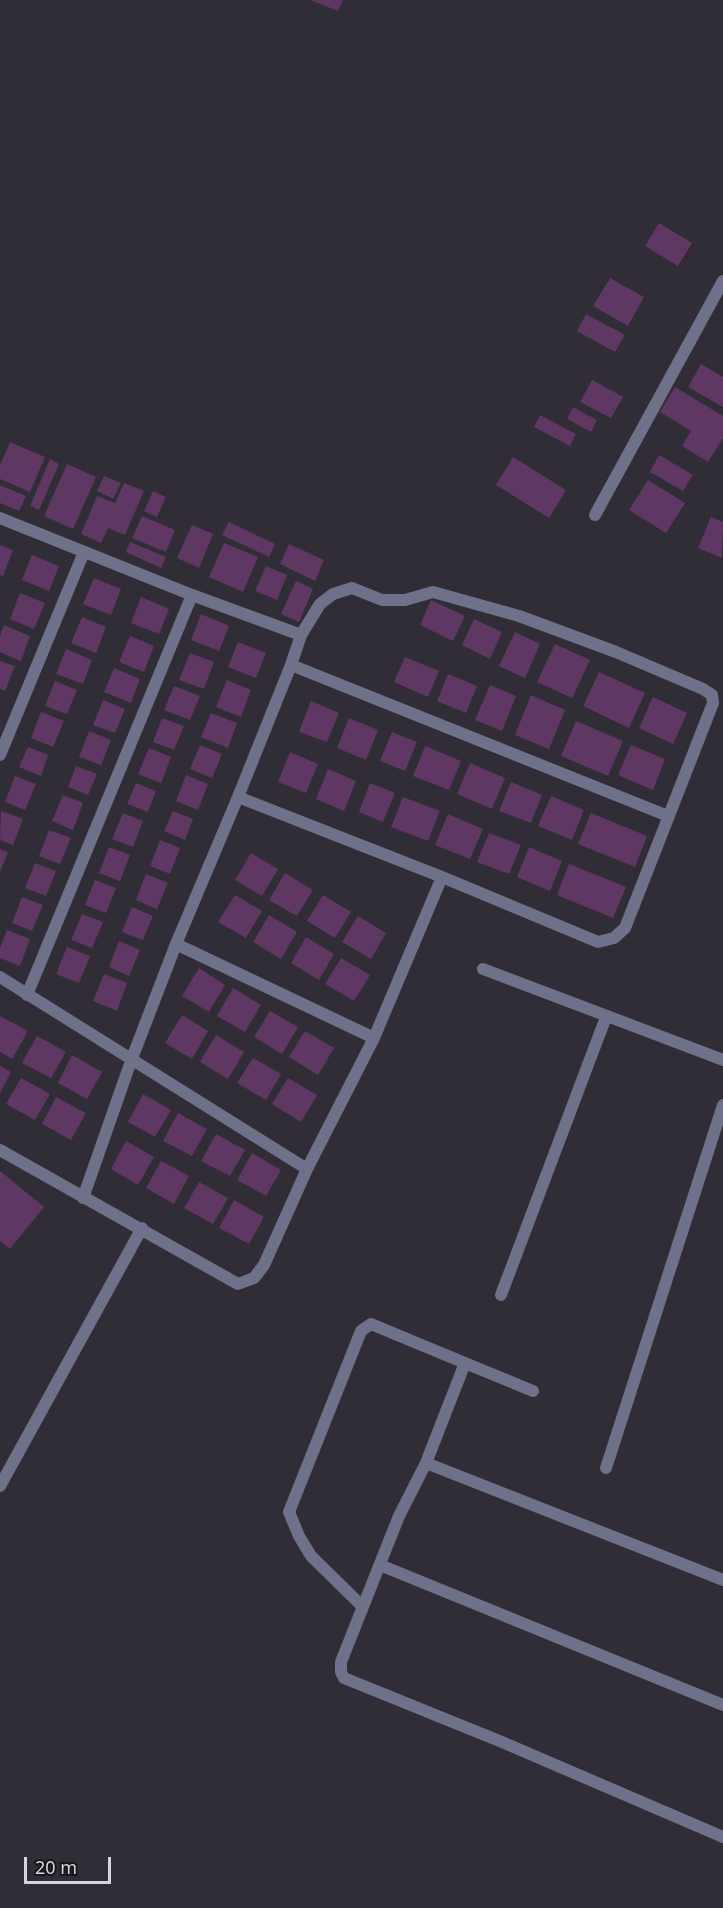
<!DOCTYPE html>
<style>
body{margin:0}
#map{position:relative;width:723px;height:1908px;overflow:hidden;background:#312d36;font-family:"Noto Sans",sans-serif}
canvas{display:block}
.scale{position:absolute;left:24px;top:1857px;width:87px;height:27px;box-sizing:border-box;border:3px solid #d7d5db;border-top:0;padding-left:8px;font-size:18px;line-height:21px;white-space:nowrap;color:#d7d5db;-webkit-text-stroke:4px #18161a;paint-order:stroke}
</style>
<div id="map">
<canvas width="723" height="1908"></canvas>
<div class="scale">20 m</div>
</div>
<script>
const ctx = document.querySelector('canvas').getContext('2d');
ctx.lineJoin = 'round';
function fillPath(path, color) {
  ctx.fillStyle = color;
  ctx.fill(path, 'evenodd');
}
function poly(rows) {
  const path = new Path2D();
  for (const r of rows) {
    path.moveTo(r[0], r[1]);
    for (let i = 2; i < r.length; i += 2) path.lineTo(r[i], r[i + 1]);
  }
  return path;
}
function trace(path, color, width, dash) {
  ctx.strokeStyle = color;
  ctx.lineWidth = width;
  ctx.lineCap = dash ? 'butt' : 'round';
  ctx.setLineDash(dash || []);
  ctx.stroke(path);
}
const building = poly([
 [310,0,343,0,338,11],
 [659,223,692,243,678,266,645,246],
 [610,278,644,297,628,326,593,306],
 [586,314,625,335,615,352,577,331],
 [701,364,723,377,723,407,688,387],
 [592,380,623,397,611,418,580,402],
 [675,387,723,416,723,438,708,462,682,446,691,431,660,412],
 [573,407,597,420,591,432,567,419],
 [540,415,576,434,570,446,534,427],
 [10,442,45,457,30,492,0,479,0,465],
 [659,455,693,475,683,491,650,472],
 [513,457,566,490,549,518,496,485],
 [50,459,59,464,39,510,30,506],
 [67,464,96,477,73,529,44,516],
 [104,476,121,483,113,499,97,491],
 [648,480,685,503,666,533,629,510],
 [124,483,144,491,125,535,108,528,101,543,81,534,97,496,115,503],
 [0,485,26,496,19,511,0,503],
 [153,491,166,497,157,517,144,511],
 [142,516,175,530,166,552,132,538],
 [711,517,723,522,722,558,698,548],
 [229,522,275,544,269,557,222,535],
 [192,525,213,534,199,568,177,558],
 [130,542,166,557,161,568,126,552],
 [224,543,258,557,243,592,209,577],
 [289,544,324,560,315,581,280,564],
 [0,545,13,550,3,576,0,575],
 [32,555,59,566,49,591,22,580],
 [266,566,287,575,277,600,255,591],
 [94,578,121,589,111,615,83,604],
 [296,581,313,589,299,622,281,614],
 [20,593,45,603,34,629,10,619],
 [141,597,169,609,159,634,131,623],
 [431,600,465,616,453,641,420,625],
 [201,614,229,626,219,651,191,640],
 [82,617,106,627,96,653,71,643],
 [474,619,502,632,490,659,462,645],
 [4,625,30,636,21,661,0,652,0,636],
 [515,632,540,644,525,678,499,666],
 [130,636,154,646,144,672,119,662],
 [238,642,266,653,256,678,228,667],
 [555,644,590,660,572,698,537,682],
 [66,649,92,660,83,684,56,674],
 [190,653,214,662,204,689,179,680],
 [405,657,439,671,428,697,394,682],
 [0,661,15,666,5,691,0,689],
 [114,668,140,679,131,703,104,692],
 [599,672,645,693,629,728,583,706],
 [448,674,477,686,466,713,437,701],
 [227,680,251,690,241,717,216,707],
 [55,681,77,690,67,714,45,706],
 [490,685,516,696,502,731,475,720],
 [174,686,200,696,190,720,164,710],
 [531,695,565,710,549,749,515,735],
 [653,697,687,713,673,744,639,728],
 [103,700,125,709,115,733,93,725],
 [311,701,339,713,327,742,299,732],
 [41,712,64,721,53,747,31,738],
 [211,713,237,723,228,748,201,737],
 [162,718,184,726,174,750,153,742],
 [349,718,378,730,366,760,337,748],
 [576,721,623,741,608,776,561,756],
 [89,731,111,740,101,765,79,757],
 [392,732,417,742,405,771,380,761],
 [200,745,222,754,212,778,190,769],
 [631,745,665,759,653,790,618,775],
 [425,746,461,761,449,790,413,776],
 [28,747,48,755,41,776,19,767],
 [149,748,171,757,161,783,138,774],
 [290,752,318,764,306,793,278,782],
 [470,763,505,778,492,809,457,794],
 [76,766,97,774,88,795,68,787],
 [328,769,356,781,344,811,316,799],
 [186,775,208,784,198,810,176,801],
 [15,776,36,784,25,810,5,802],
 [511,782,542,795,531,823,499,811],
 [136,783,156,791,148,812,127,804],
 [370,783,395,793,383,822,359,812],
 [63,795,83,803,73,830,52,821],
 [551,796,584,810,572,840,538,826],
 [403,797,440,811,428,841,391,827],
 [1,811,23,819,13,845,0,840],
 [173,811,193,819,185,840,164,831],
 [123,813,143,821,133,847,112,839],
 [591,813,647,836,635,867,578,844],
 [448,814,483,829,470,859,435,845],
 [49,830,71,838,60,864,39,856],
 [489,833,521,845,509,874,477,862],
 [160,840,180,848,170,874,150,866],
 [109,847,130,855,120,881,99,873],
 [529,847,562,861,550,891,517,877],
 [0,849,8,852,0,872],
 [251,853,278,869,262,896,235,880],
 [35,863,56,871,46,896,25,888],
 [569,864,626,887,613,918,557,895],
 [285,873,313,890,297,916,269,900],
 [146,874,168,883,157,909,136,900],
 [95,880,116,888,106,913,85,905],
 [235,895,262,911,246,938,218,922],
 [323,895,351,912,335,938,307,921],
 [22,897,43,905,32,931,12,923],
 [132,907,153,916,143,940,122,932],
 [82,914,103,922,92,948,71,940],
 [269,915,297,932,281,959,253,942],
 [358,916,386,933,371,959,342,942],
 [7,930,30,939,20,966,0,958,0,948],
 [306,937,334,954,319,980,291,963],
 [119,941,140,950,129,976,109,967],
 [67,947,90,956,79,983,56,974],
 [341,958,370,975,354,1001,325,984],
 [199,968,225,985,209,1012,182,996],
 [104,974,127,983,117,1011,93,1001],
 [233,988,261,1005,245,1032,217,1016],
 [270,1011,298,1027,282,1054,254,1037],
 [182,1015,208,1031,192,1059,165,1043],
 [0,1016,28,1031,12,1059,0,1052],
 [305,1031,334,1048,318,1075,289,1057],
 [216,1035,244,1052,228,1079,200,1062],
 [37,1036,66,1052,51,1078,22,1063],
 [72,1055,102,1072,87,1099,58,1083],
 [253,1058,281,1074,266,1100,237,1083],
 [0,1066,11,1072,0,1093],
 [21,1078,50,1094,35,1120,6,1104],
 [288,1078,317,1095,301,1122,272,1104],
 [143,1094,171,1110,155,1137,128,1122],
 [56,1097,86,1113,71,1140,42,1124],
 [178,1113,207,1129,192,1156,163,1141],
 [216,1134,245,1150,230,1176,201,1161],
 [126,1141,154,1157,138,1185,111,1169],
 [252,1153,281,1170,266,1196,237,1180],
 [161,1161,189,1176,174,1204,146,1188],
 [0,1171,44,1207,10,1249,0,1241],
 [199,1182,228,1198,213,1224,184,1208],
 [234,1200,264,1217,249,1244,219,1228]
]);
const minor = poly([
 [595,515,723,281],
 [0,518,192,595,301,635],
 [291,665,668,816],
 [0,755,84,552],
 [176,944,374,1038],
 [483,969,723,1060],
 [0,977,307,1169],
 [27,995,192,595],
 [0,1150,238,1284,254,1278,264,1265,307,1169,374,1038,442,877],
 [83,1198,131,1061,176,944,238,797,291,665,301,635,320,604,333,594,352,588,382,600,405,600,433,592,519,616,616,652,703,689,712,695,713,703,625,928,614,938,598,942,442,877,238,797],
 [501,1295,606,1017],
 [465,1363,533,1391],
 [606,1468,723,1105],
 [0,1486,142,1228],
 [380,1565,723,1705],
 [723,1580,426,1463,399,1516,341,1662,341,1672,344,1678,502,1742,723,1837],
 [363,1607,311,1556,299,1536,289,1512,361,1331,371,1324,465,1363,426,1463]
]);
fillPath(building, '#5f3763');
trace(minor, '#6f7089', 12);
</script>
